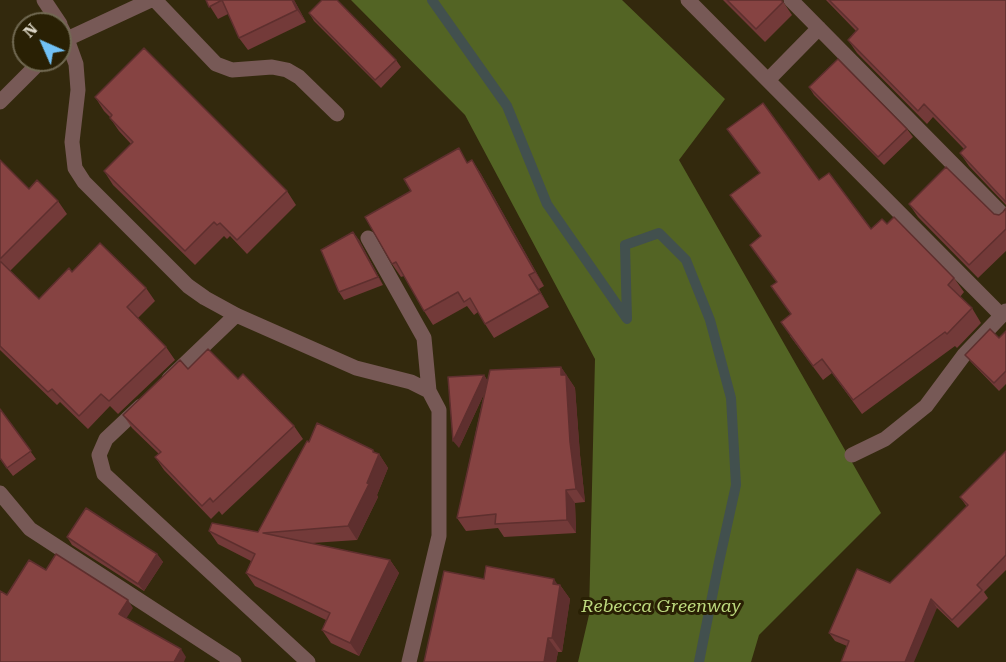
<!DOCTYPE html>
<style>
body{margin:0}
#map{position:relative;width:1006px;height:662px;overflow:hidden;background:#33290d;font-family:"Roboto Serif",serif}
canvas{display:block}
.north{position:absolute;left:12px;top:12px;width:60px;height:60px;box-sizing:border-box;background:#292004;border:2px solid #716952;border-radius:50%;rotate:315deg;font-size:16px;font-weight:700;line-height:24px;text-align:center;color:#dcd6c6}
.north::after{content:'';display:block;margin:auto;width:21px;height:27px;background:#71c1f5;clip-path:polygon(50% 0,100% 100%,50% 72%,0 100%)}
</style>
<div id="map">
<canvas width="1006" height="662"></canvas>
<div class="north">N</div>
</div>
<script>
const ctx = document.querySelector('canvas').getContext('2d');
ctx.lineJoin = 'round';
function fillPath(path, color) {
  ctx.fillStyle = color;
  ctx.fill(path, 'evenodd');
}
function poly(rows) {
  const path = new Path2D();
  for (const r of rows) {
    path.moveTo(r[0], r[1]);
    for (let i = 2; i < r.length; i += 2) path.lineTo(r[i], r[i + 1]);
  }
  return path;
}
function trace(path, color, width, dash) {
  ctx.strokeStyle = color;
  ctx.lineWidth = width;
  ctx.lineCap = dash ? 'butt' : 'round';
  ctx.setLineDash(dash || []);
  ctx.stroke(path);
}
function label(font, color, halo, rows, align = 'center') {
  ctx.font = font + ' "Roboto Serif",serif';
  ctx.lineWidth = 6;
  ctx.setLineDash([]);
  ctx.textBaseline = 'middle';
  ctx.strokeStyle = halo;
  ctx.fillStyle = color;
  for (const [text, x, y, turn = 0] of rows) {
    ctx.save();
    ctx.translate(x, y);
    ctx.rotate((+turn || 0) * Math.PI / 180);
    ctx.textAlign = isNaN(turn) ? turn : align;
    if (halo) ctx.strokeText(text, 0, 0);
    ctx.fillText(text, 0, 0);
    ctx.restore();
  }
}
const forest = poly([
 [351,0,622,0,725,99,679,160,881,513,759,635,751,662,578,662,589,615,595,359,465,115]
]);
const stream = poly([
 [432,0,507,106,547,204,627,319,625,245,659,233,686,260,710,320,731,398,736,485,719,562,699,662]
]);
const service = poly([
 [44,0,60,24],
 [155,0,216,64,232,70,272,67,287,70,299,77,337,114],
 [688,0,1001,315],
 [791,0,1006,218],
 [60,25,67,39,76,64,78,90,72,142,75,168,84,182,188,286,205,298,236,315,356,368,411,382,429,391],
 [60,44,67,39,151,0],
 [768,80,819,28],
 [0,102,42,60],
 [368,238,424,338,429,391,439,410,439,536,409,662],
 [169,379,236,315],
 [141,406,106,439,99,455,104,474,308,662],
 [852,455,885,439,926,406,964,355,1006,311],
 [0,493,30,529,234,662]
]);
const wall = poly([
 [206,0,294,0,306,22,248,50,239,38,228,14,218,19],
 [723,0,782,0,792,15,765,42],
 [826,0,1006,0,1006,205,969,166,960,153,964,149,933,117,927,124,857,53,848,40,856,31],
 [309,13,396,60,401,67,381,88,314,21],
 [809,87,907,129,913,137,884,165,814,95],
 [95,97,287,191,296,205,247,254,230,236,227,239,224,236,195,265,113,185,104,171,131,144,119,131,110,118,110,117,104,111],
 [727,129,819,180,871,229,887,224,954,278,964,292,960,297,972,308,981,323,957,348,955,346,862,414,832,373,823,380,790,336,791,314,777,282,750,245,760,237,760,173],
 [0,160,29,189,58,201,67,214,10,271,39,299,72,272,146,288,155,301,138,318,166,347,175,360,118,414,110,406,88,429,60,402,57,405,0,350],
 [472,160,481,174,544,286,539,289,549,307,494,338,485,324,478,312,474,315,467,306,433,325,424,311,404,276,401,277,392,264,469,162],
 [909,204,999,215,1003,212,1006,208,1006,251,978,278,918,217],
 [353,232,359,240,383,285,344,300,339,292],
 [1006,331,1006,384,999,391,971,362,965,355,999,338],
 [561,367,575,388,580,455,585,502,575,503,576,533,504,537,498,528,466,531,457,518,484,394,459,448,484,375,487,380],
 [188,369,238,379,294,426,303,439,222,515,219,511,211,519,164,470,155,457,159,454,132,428,123,415],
 [0,409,36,459,13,476,0,459],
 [309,442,375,453,379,454,388,468,377,495,378,497,357,540,312,543,390,560,399,573,359,656,331,643,322,630,326,620,255,586,246,573,251,561,218,544,209,531,258,532],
 [1006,451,1006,570,984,592,988,598,958,628,937,608,847,646,835,641,829,633,890,583,967,507,960,497],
 [67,537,157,554,163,562,144,591,72,545],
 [484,579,560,585,570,599,562,652,558,652,556,662,424,662]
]);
const shadedWall = poly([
 [292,0,294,0,306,22,297,10],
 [472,160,481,174,544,286,535,272],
 [353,232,359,240,383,285,378,277],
 [529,275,539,289,549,307,540,293],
 [561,367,575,388,580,455,585,502,576,489],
 [484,375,489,383,459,448,453,441],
 [373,450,378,456,379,454,388,468,377,495,378,497,357,540,348,526,367,483],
 [566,490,575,503,576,533,567,520],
 [157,554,163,562,144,591,138,584],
 [390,560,399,573,359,656,350,643],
 [554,579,560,588,560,585,570,599,562,652,552,638],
 [931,599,937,608,914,662,905,662],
 [128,600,133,608,124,622,119,614],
 [548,638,558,652,556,662,544,662],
 [181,649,186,657,184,662,174,662]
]);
const building = poly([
 [206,0,292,0,297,10,239,38,222,0,209,7,206,0],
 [322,0,337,0,396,60,375,80,309,13,322,0],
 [727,0,781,0,783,2,756,29,727,0],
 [829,0,1006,0,1006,202,960,153,966,147,924,104,918,111,848,40,858,29,829,0],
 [144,48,287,191,237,240,220,223,217,225,214,222,185,251,104,171,133,142,110,118,112,115,95,97,144,48],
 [838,59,907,129,878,157,809,87,838,59],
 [763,103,819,180,829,173,871,229,882,219,887,224,894,217,954,278,948,285,972,308,947,334,945,332,853,400,822,359,813,366,781,322,791,314,771,286,777,282,750,245,761,236,730,195,760,173,727,129,763,103],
 [459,148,467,163,472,160,512,232,535,272,529,275,540,293,485,324,470,298,464,302,458,292,424,311,396,262,392,264,365,217,411,191,404,179,459,148],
 [0,160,29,189,37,180,58,201,0,259,0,160],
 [946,167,994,214,999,215,1003,212,1006,208,1006,229,969,265,909,204,946,167],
 [353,232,378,277,339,292,321,250,353,232],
 [100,243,146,288,127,307,166,347,109,401,101,394,79,416,52,389,48,392,0,346,0,261,39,299,69,268,72,272,100,243],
 [990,329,999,338,1006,331,1006,371,994,383,965,355,990,329],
 [208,349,238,379,243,374,294,426,213,502,210,498,202,506,155,457,161,452,123,415,180,360,188,369,208,349],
 [561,367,561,375,566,375,570,442,576,489,566,490,567,520,495,524,496,514,457,518,490,370,561,367],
 [484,375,453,441,448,377,484,375],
 [0,409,31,451,7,468,0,458,0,409],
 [317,423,373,450,373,452,379,454,367,483,369,484,348,526,263,533,390,560,350,643,322,630,330,613,246,573,255,554,209,531,212,523,258,532,307,441,309,442,317,423],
 [1006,451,1006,555,977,585,982,590,952,620,931,599,905,662,841,662,849,641,829,633,857,569,890,583,968,505,960,497,1006,451],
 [86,508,157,554,138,584,67,537,86,508],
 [56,554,128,600,119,614,181,649,174,662,0,662,0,591,7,595,29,560,46,570,56,554],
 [486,566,554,579,553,584,560,585,552,638,548,638,544,662,424,662,444,571,484,579,486,566]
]);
const parkNames = [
 ["Rebecca Greenway",661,607]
];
fillPath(forest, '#536424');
trace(stream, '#42504e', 10);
trace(service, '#775956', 15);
fillPath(wall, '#733a39');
fillPath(shadedWall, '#5e2f2e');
fillPath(building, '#864342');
trace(building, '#5e2f2e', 1.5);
label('italic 18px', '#bdd97e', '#292004', parkNames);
</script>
